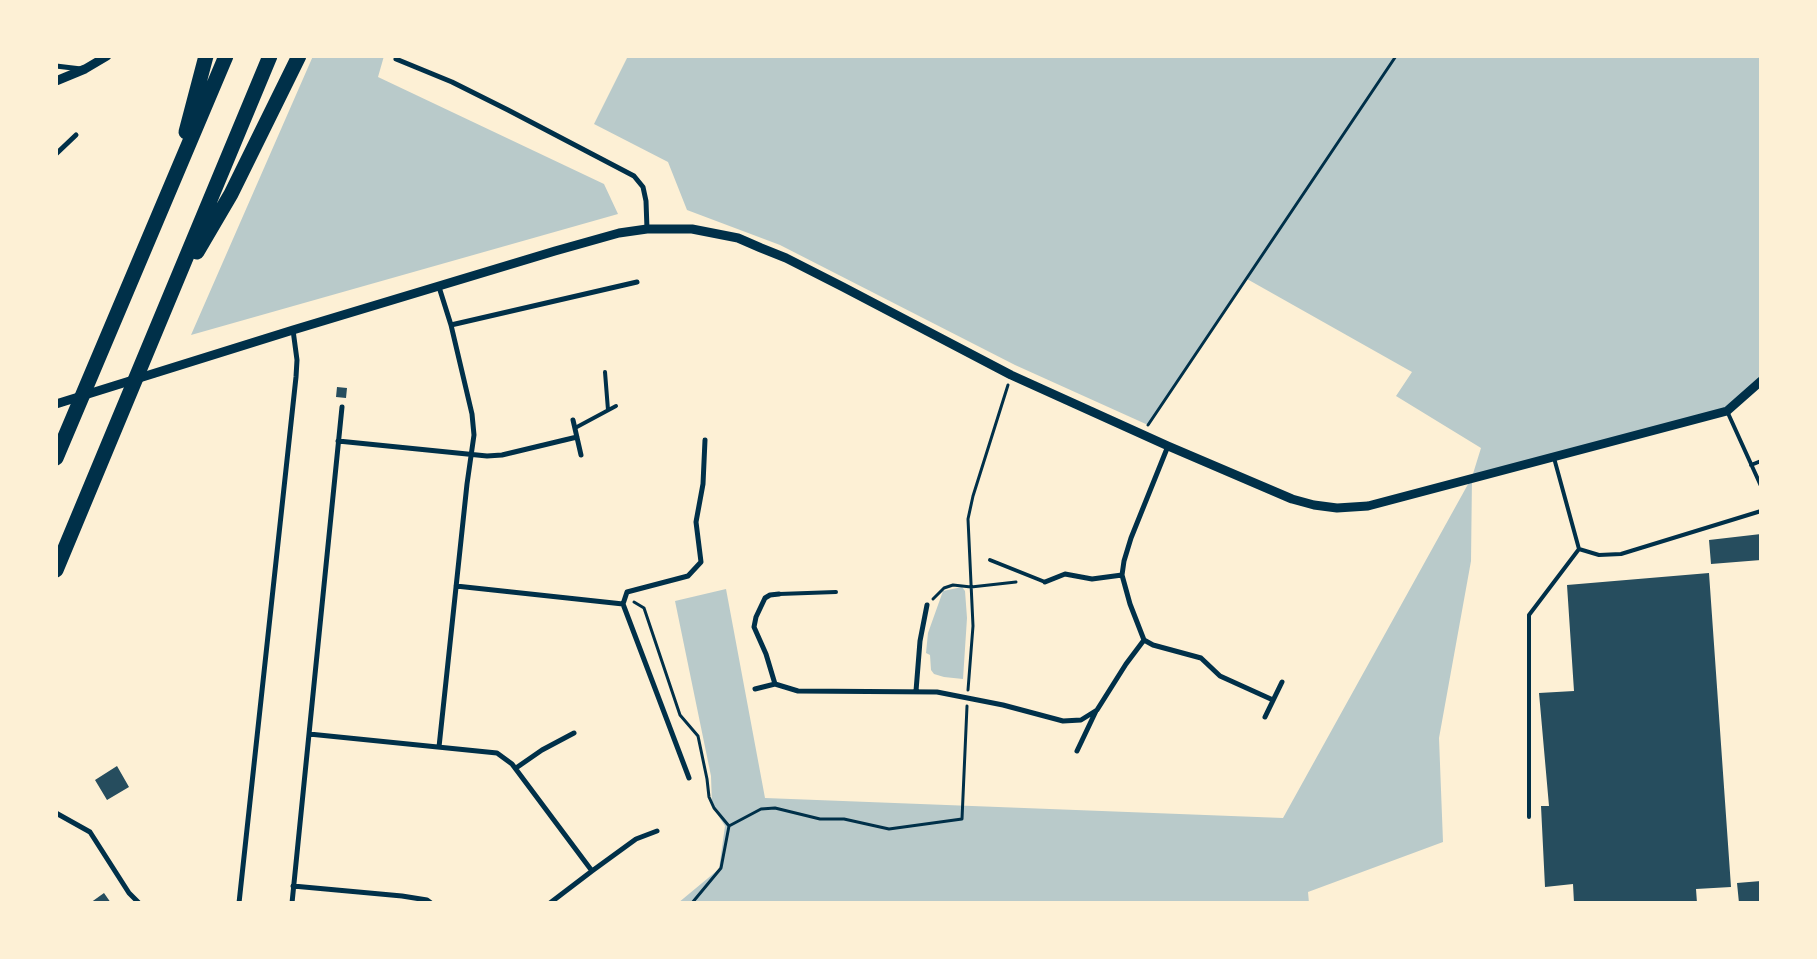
<!DOCTYPE html>
<style>
body{margin:0}
#map{position:relative;width:1817px;height:959px;overflow:hidden;background:#fdf0d5;font-family:Jost,sans-serif}
canvas{display:block}
.frame{position:absolute;inset:0;border:58px solid #fdf0d5;pointer-events:none}
</style>
<div id="map">
<canvas width="1817" height="959"></canvas>
<div class="frame"></div>
</div>
<script>
const ctx = document.querySelector('canvas').getContext('2d');
ctx.lineJoin = 'round';
function fillPath(path, color) {
  ctx.fillStyle = color;
  ctx.fill(path, 'evenodd');
}
function poly(rows) {
  const path = new Path2D();
  for (const r of rows) {
    path.moveTo(r[0], r[1]);
    for (let i = 2; i < r.length; i += 2) path.lineTo(r[i], r[i + 1]);
  }
  return path;
}
function trace(path, color, width, dash) {
  ctx.strokeStyle = color;
  ctx.lineWidth = width;
  ctx.lineCap = dash ? 'butt' : 'round';
  ctx.setLineDash(dash || []);
  ctx.stroke(path);
}
const green = poly([
 [313,56,384,56,378,77,604,184,618,214,191,335],
 [628,56,1761,56,1761,381,1727,411,1472,477,1471,561,1439,738,1443,842,1308,892,1309,903,678,903,719,869,725,826,712,806,711,776,675,601,726,589,765,798,1283,818,1472,477,1481,448,1396,396,1412,372,1247,279,1148,425,1015,365,780,245,687,210,668,162,594,124],
 [962,587,965,591,967,618,963,679,944,677,934,674,931,670,930,655,926,653,928,633,943,591]
]);
const building = poly([
 [337,387,347,388,346,398,336,397],
 [1761,534,1761,560,1711,564,1709,540],
 [1709,573,1731,887,1696,889,1697,903,1574,903,1573,884,1545,887,1541,806,1549,806,1539,693,1574,691,1567,585],
 [117,766,129,787,107,800,95,780],
 [1761,881,1761,903,1739,903,1737,883],
 [104,893,111,903,90,903]
]);
const path = poly([
 [1148,425,1396,56],
 [933,599,944,588,953,585,971,587,1016,582],
 [634,602,644,608,680,715,698,736,707,779,709,797,714,808,729,826],
 [968,690,973,626,968,519,973,496,1008,385],
 [692,903,721,868,729,826,761,809,775,808,820,819,844,819,889,829,962,819,967,706]
]);
const service = poly([
 [605,372,608,410],
 [1727,411,1761,486],
 [575,428,616,406],
 [1554,458,1579,549,1599,555,1621,554,1761,511],
 [1751,465,1761,461],
 [990,560,1045,582],
 [779,594,836,592],
 [1529,817,1529,615,1579,549]
]);
const minor = poly([
 [396,59,452,82,508,110,634,176,643,187,646,201,647,229],
 [56,66,81,69],
 [56,154,76,135],
 [439,287,451,325,472,414,474,435,467,484,439,747],
 [451,325,637,282],
 [573,420,581,455],
 [338,441,487,456,502,455,577,437],
 [1168,446,1131,538,1124,561,1122,575,1130,604,1144,640,1153,645,1201,658,1220,676,1273,700],
 [1045,582,1065,574,1092,579,1122,575],
 [456,586,623,604,689,778],
 [779,594,770,595,765,598,756,617,754,627,766,654,775,684,798,691,937,692,1003,705,1063,721,1081,720,1097,710,1126,664,1144,640],
 [623,604,627,592,688,576,701,562,696,522,703,484,705,440],
 [755,689,775,684],
 [916,691,920,641,927,605],
 [1265,717,1282,682],
 [309,734,342,407],
 [1077,751,1096,711],
 [516,768,542,750,574,733],
 [56,813,90,832,129,893,139,903],
 [293,886,402,896,427,900,431,903],
 [239,903,296,377,297,360,293,330],
 [292,903,309,734,497,753,512,764,592,871,636,839,657,831],
 [550,903,592,871]
]);
const tertiary = poly([
 [56,81,85,69,107,56],
 [56,404,293,330,555,251,619,233,647,229,692,229,738,238,761,248,786,258,843,287,1011,375,1168,446,1292,499,1314,505,1337,508,1368,506,1727,411,1761,381]
]);
const motorway = poly([
 [186,132,206,56],
 [197,252,231,194,299,56],
 [56,458,226,56],
 [56,570,270,56]
]);
fillPath(green, '#b9caca');
fillPath(building, '#264d5e');
trace(path, '#003049', 3);
trace(service, '#003049', 4);
trace(minor, '#003049', 5);
trace(tertiary, '#003049', 9);
trace(motorway, '#003049', 15);
</script>
